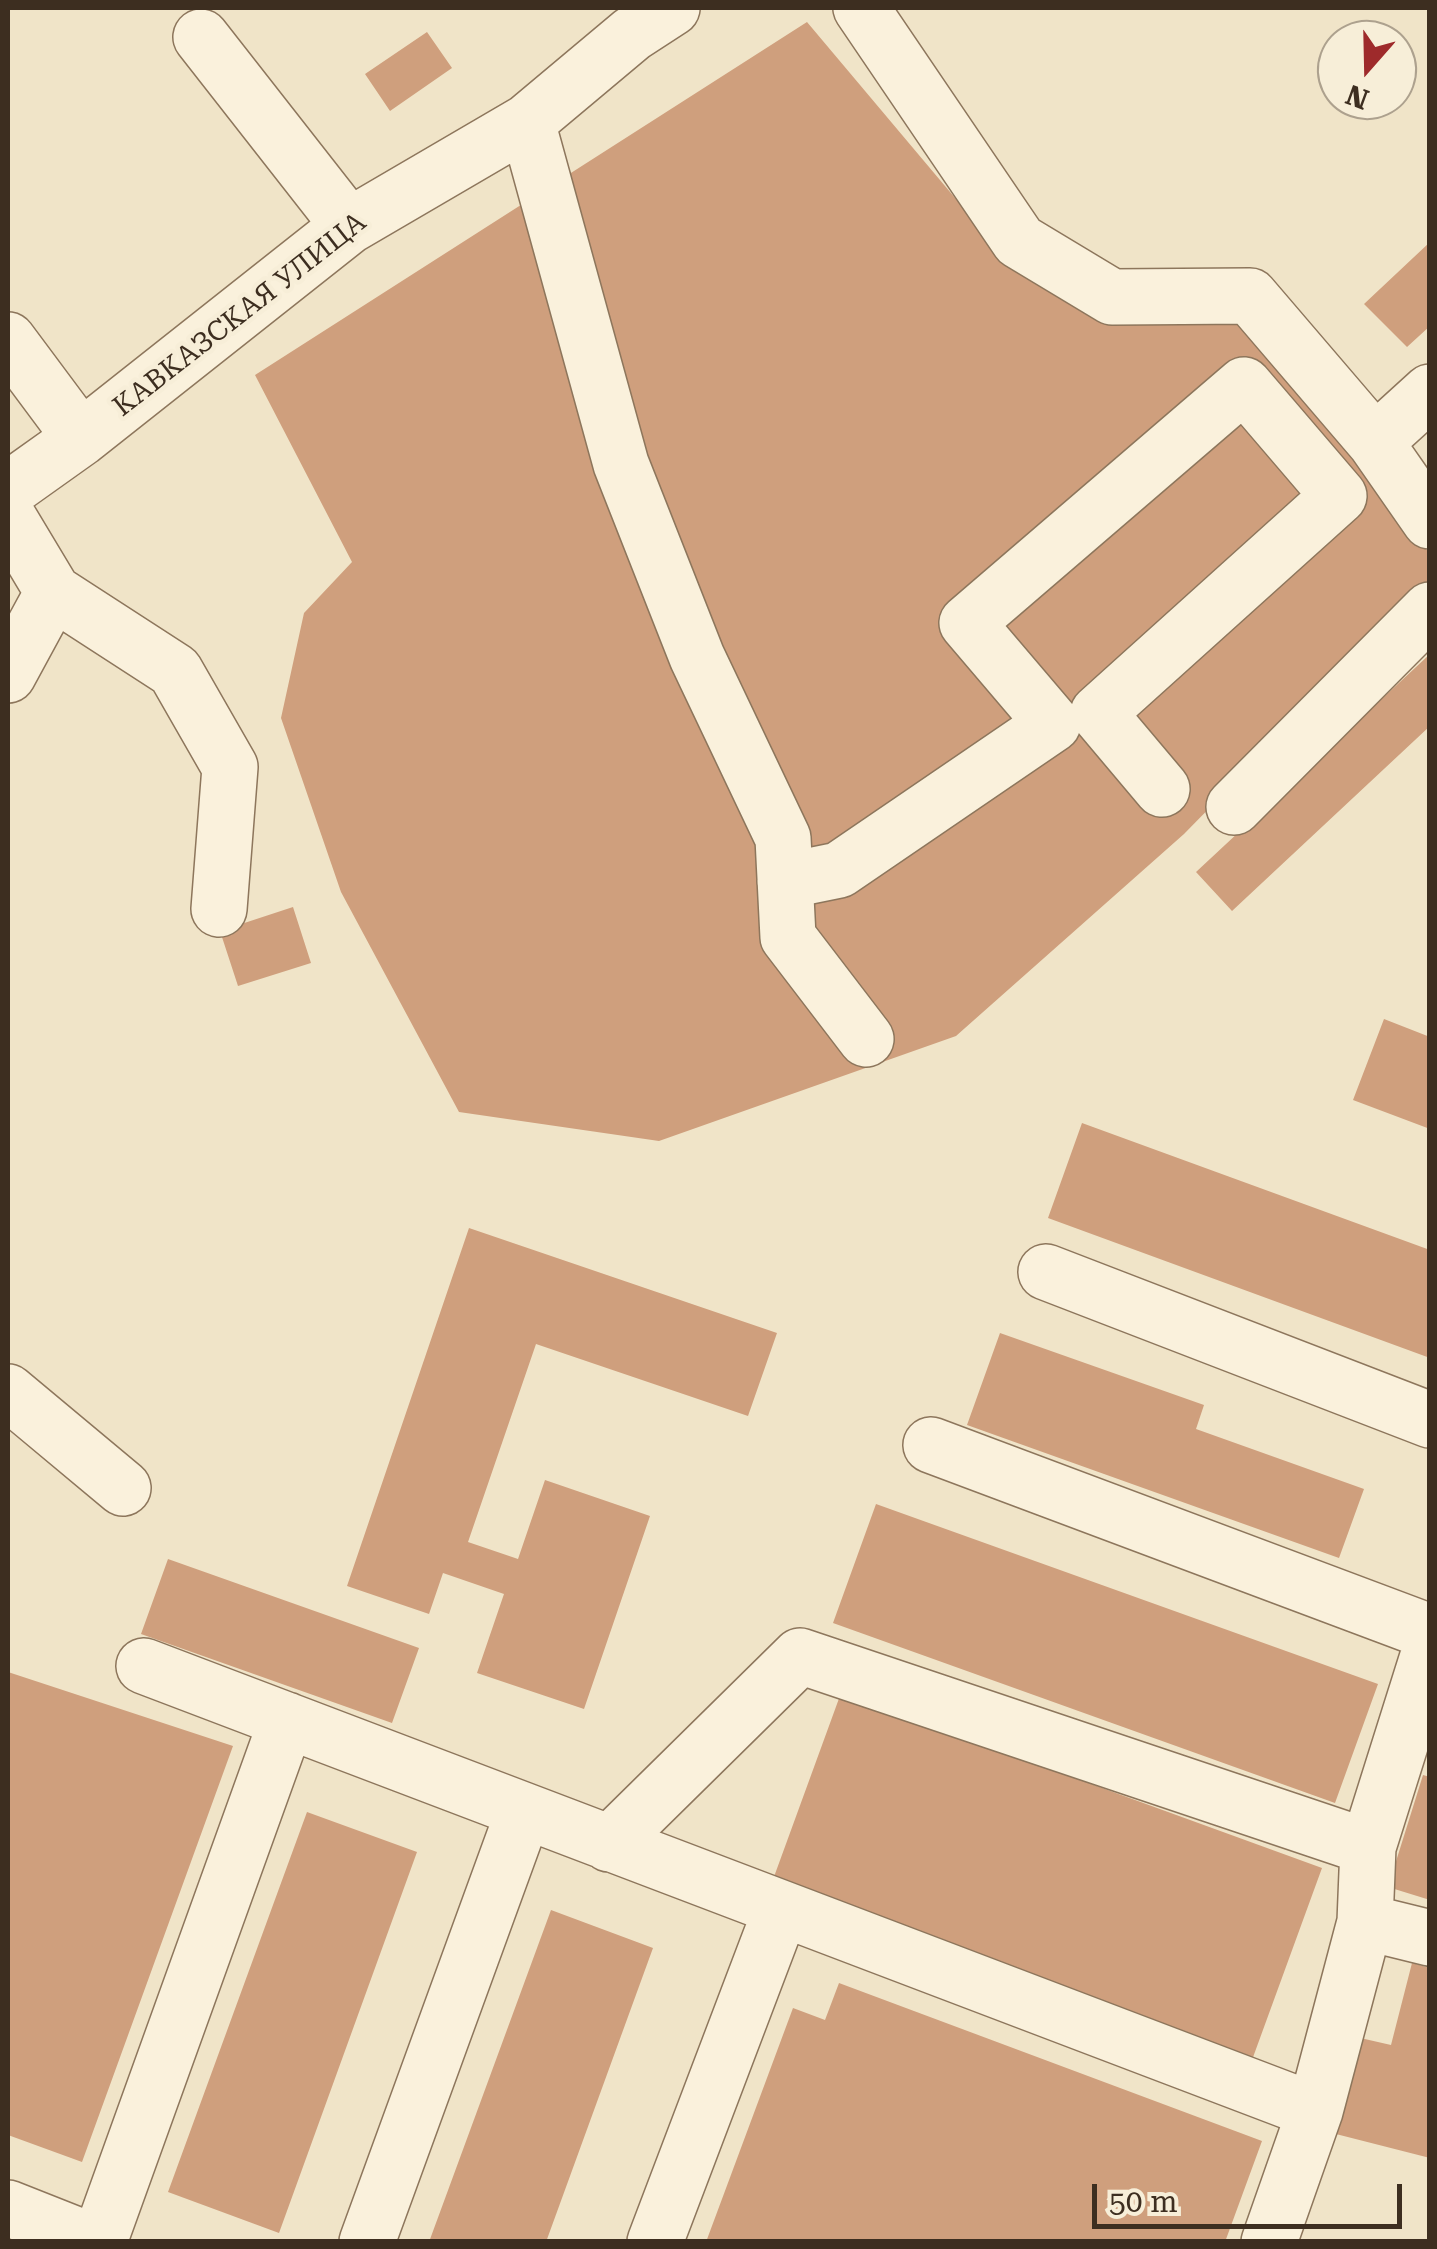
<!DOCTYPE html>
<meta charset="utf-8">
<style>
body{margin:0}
#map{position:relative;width:1437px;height:2249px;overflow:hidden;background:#f0e4c8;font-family:"Roboto Serif",serif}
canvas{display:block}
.frame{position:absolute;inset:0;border:10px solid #3d2e20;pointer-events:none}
.north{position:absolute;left:1317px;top:20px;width:100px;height:100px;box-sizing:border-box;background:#f7eed8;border:2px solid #ada18e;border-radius:50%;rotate:200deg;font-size:28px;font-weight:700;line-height:40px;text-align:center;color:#3d2e20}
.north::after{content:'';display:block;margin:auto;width:35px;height:45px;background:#9e2a2b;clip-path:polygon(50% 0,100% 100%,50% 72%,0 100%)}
.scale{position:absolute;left:1092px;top:2184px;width:310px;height:45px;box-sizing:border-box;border:5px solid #3d2e20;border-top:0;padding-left:12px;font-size:30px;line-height:35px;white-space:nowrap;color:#3d2e20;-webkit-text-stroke:8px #f7eed8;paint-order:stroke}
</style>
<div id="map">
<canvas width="1437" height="2249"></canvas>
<div class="frame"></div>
<div class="north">N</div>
<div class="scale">50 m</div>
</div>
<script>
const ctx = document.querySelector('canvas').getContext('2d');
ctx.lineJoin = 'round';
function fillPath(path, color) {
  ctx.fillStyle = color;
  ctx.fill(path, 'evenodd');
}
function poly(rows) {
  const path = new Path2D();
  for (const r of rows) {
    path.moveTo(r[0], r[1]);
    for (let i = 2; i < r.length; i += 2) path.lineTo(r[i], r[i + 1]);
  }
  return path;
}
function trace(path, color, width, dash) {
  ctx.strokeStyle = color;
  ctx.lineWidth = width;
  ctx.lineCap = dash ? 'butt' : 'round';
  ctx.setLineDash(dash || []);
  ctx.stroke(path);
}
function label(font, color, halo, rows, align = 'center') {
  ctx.font = font + ' "Roboto Serif",serif';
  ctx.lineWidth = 9;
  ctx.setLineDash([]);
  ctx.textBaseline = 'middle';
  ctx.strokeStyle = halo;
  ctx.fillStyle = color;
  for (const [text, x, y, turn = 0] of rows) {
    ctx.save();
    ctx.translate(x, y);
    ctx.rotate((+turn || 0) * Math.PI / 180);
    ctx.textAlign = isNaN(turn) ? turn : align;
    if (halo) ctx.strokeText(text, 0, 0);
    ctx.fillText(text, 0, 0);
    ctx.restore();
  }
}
const building = poly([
 [807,22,998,249,1239,313,1430,554,1430,583,1184,834,956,1036,659,1141,459,1112,341,892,281,718,304,613,352,562,255,375],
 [427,32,452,68,390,111,365,74],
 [1430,242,1430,326,1407,347,1364,304],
 [1430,654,1430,726,1232,911,1196,872],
 [293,907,311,963,238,986,220,931],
 [1384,1019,1430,1037,1430,1129,1353,1100],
 [1082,1123,1430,1250,1430,1358,1048,1218],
 [469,1228,777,1333,748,1416,536,1344,468,1542,518,1559,545,1480,650,1516,584,1709,477,1673,504,1594,443,1573,429,1614,347,1586],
 [1000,1333,1204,1405,1196,1429,1364,1489,1339,1558,967,1425],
 [876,1504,1378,1684,1335,1803,833,1623],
 [168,1559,419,1648,392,1723,141,1634],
 [8,1672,233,1746,82,2162,8,2135],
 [841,1693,1322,1868,1252,2060,771,1885],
 [1423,1775,1430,1777,1430,1900,1388,1887],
 [307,1812,417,1852,279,2233,168,2192],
 [551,1910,653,1948,546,2242,429,2242],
 [1412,1963,1430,1968,1430,2158,1332,2133,1356,2037,1391,2045],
 [839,1983,1262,2141,1225,2242,706,2242,793,2008,825,2020]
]);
const minor = poly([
 [861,8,1019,241,1112,297,1250,296,1375,442,1430,521],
 [201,37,349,226],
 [527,122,621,464,697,657,783,838,788,937,866,1039],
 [8,340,81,438],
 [1375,442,1430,392],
 [8,490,81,438,349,226,527,122,632,34,672,8],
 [8,517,53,592,8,675],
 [53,592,175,671,230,767,219,909],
 [1234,807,1430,610],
 [785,881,839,870,1053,724,967,623,1244,385,1339,496,1098,713,1162,789],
 [1046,1272,1430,1420],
 [8,1392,123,1488],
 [931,1445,1430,1632],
 [144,1666,1315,2111,1365,1922,1368,1847,1430,1650],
 [609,1844,800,1656,1368,1847],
 [1365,1922,1430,1938],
 [8,2208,94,2242],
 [99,2242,287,1720],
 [367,2242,524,1811],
 [655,2242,781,1910],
 [1269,2242,1315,2111]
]);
const streetNames = [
 ["КАВКАЗСКАЯ УЛИЦА",240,315,-38]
];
fillPath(building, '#cf9f7d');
trace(minor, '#8d765c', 58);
trace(minor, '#faf1dc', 55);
label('28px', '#3d2e20', '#f7eed8', streetNames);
</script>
